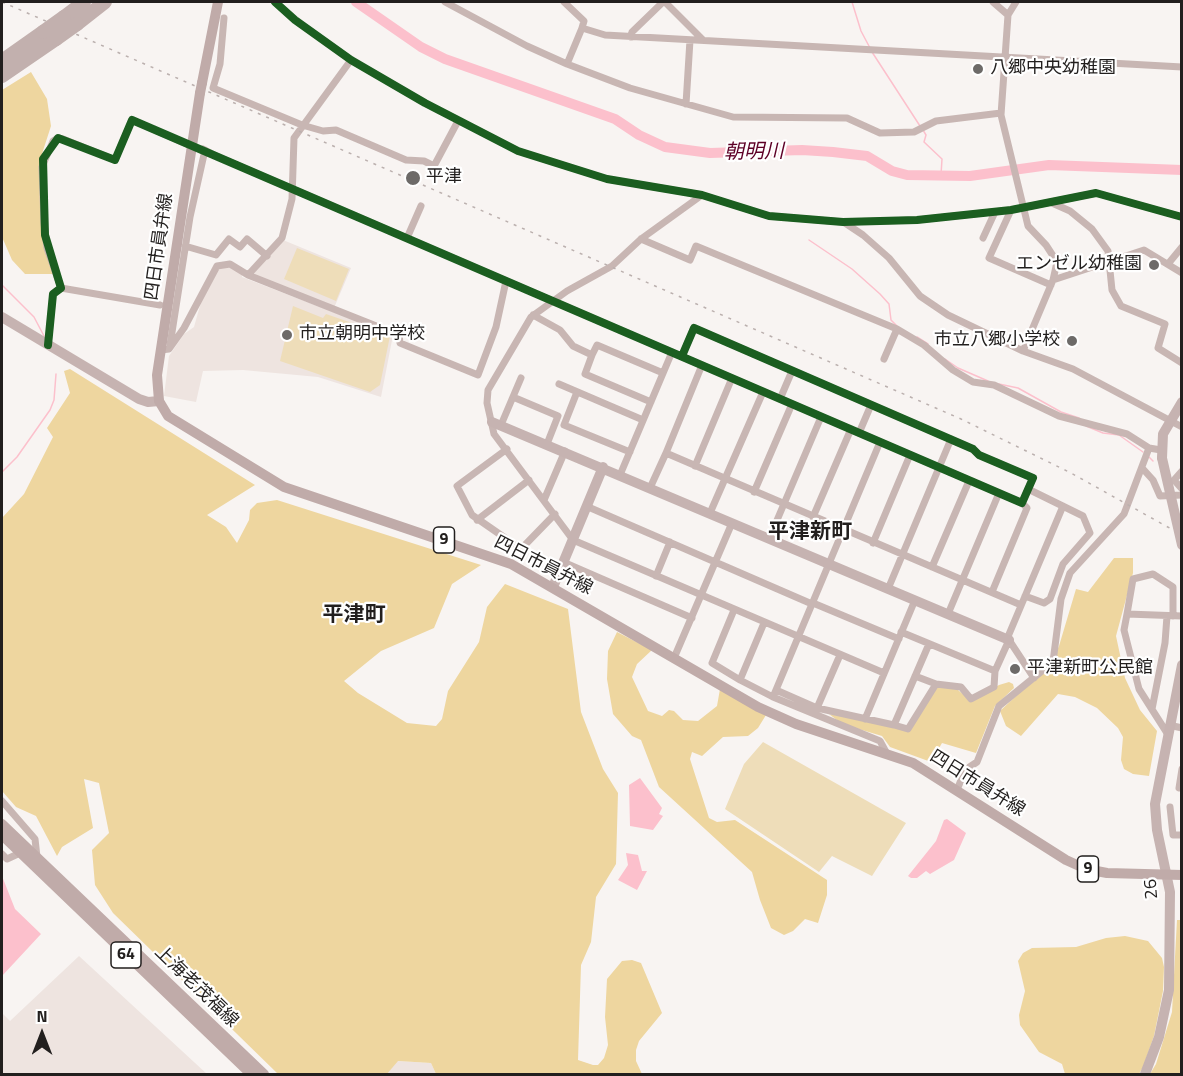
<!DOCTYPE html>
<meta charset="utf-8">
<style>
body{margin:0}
#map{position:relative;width:1183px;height:1076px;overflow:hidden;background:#f8f4f2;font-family:"Titillium Web",sans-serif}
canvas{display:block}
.frame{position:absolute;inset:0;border:3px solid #221f1e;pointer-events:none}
.north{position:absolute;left:12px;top:1004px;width:60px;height:60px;-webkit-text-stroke:4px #fff;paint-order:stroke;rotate:0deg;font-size:16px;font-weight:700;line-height:24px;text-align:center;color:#221f1e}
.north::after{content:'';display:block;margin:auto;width:21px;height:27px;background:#221f1e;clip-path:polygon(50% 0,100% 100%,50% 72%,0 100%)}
</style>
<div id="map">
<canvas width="1183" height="1076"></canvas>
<div class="frame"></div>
<div class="north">N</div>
</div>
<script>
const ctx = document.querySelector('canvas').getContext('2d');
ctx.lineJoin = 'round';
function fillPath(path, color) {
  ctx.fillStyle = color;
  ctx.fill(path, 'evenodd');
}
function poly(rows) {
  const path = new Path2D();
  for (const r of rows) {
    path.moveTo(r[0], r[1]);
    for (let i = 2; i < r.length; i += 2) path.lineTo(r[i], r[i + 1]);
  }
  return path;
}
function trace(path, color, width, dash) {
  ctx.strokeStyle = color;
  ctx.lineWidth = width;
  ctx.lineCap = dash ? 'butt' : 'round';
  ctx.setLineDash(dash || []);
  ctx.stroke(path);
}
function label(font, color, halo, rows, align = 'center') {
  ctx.font = font + ' "Titillium Web","Noto Sans JP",sans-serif';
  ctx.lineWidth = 4.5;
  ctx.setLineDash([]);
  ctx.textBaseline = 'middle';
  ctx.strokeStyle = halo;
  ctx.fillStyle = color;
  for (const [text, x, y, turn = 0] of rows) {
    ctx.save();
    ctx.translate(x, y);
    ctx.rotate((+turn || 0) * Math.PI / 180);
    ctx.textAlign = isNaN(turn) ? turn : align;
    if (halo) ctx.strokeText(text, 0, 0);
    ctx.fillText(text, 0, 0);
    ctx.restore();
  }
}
const built = poly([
 [283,240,351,268,334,308,257,276,254,273],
 [230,266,242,274,242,277,393,335,381,397,318,377,243,370,203,371,196,402,164,396,169,356,184,334,194,327,201,302,218,267],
 [79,956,207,1074,2,1074,2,1013,10,1021],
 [397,1061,431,1063,436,1074,387,1074]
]);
const green = poly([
 [297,248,349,269,336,301,284,279],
 [293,306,323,318,326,314,390,336,380,385,370,392,280,361],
 [763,742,906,823,872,876,832,856,819,872,725,809,744,764]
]);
const forest = poly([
 [31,72,47,99,51,126,40,160,48,242,54,274,25,274,12,260,2,237,2,90],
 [70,369,255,485,207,515,226,527,237,543,249,520,250,510,257,503,277,500,481,565,452,584,434,628,381,651,344,681,358,693,407,723,436,726,442,719,448,691,479,642,487,607,505,584,568,609,581,712,603,769,618,793,616,864,596,897,591,942,581,965,578,1060,593,1065,598,1065,604,1058,608,1045,605,1017,607,979,622,961,632,960,641,963,662,1013,639,1041,636,1050,636,1061,642,1074,436,1074,431,1063,398,1061,387,1074,278,1074,113,913,95,885,92,850,109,833,99,783,84,779,93,828,62,847,57,856,36,816,16,807,2,791,2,518,24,494,53,437,47,428,70,393,64,371],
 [1114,558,1133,558,1133,573,1116,636,1125,678,1140,710,1157,731,1149,776,1133,774,1124,769,1121,760,1123,737,1118,728,1097,708,1075,697,1058,694,1021,736,1006,726,1000,711,1051,663,1059,646,1076,589,1088,592],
 [617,632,652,650,637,664,632,677,648,711,662,716,669,710,674,711,683,720,698,721,717,706,720,689,766,715,758,728,748,736,723,737,702,756,692,752,690,759,709,818,717,822,735,820,827,880,827,895,818,923,805,919,793,931,784,935,771,928,760,900,752,872,659,787,641,740,632,736,613,714,607,679,608,651],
 [1009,682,1013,684,1014,688,995,706,976,753,942,743,931,762,890,747,882,736,842,724,829,714,908,729,936,684,958,690,971,701,999,685],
 [1177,920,1181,920,1181,1074,1150,1074,1156,1064,1172,1012],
 [1125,936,1148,941,1162,958,1164,967,1163,991,1154,1036,1143,1067,1139,1074,1065,1074,1062,1064,1039,1052,1020,1025,1019,1015,1025,991,1018,961,1023,953,1032,948,1076,947,1106,938]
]);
const water = poly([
 [640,778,662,808,659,814,663,816,653,830,630,826,629,785],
 [947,819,966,833,954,860,930,874,926,871,917,878,911,878,908,876,936,841,944,820],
 [626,853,638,855,642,871,647,871,637,890,618,880,628,865],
 [2,876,15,909,41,934,2,976]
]);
const stream = poly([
 [852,2,861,31,870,48],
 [872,52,920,126],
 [923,130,926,135,924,142,942,159,941,175],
 [809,240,852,269,880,294,889,304,891,320,897,326],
 [2,285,34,317,44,336],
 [917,337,928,344],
 [945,359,958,368,988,381],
 [999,384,1018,388,1061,412,1079,418],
 [1086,426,1103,433,1119,435,1143,452],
 [1149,457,1153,461],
 [2,472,17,457,50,410,54,400,56,374]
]);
const river = poly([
 [356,2,421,47,445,59,615,119,639,135,665,147,710,153,802,150,833,152,867,156,892,171,907,175,970,176,1049,165,1182,170]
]);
const street = poly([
 [275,2,295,20,351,60,425,103,518,151,607,179,702,195,769,216,843,222,917,220,1011,210,1096,193,1182,217],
 [445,2,527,46,567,64,582,28],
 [564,2,584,21,582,28,605,35,1182,67],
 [665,2,703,40],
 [993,2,1008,15],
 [1016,2,1008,15,1001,115,1028,226,1046,245,1057,262,1053,280,1023,351],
 [224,18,220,64,213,88,302,125,323,131,336,130,406,160,424,161,434,166,458,121],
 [631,37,632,32,663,2],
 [567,64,630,88,733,117,847,118,880,133,914,132,936,121,1001,113],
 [686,104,690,40],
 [203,149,216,156,1022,503,1033,478,979,455,973,449,694,328,682,356],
 [702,195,641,239,612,266,567,291,531,317,488,390,487,403,494,434,573,540,884,673],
 [1052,203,1070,211,1092,229,1108,251,1112,290,1121,306,1165,324,1158,348,1182,363],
 [1011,210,989,258,1051,285],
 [845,223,863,235,889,258,920,296,948,315,1023,351,1073,369,1182,427],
 [407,238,421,206],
 [983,238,995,212],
 [641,239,690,260,696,246,897,329,924,345,953,370,973,382,994,385,1059,416,1127,434,1149,448,1161,450],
 [185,246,216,255,229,239,240,247,247,239,267,256],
 [1168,264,1182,247],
 [248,275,399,335,400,343,478,375,496,327,506,281],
 [1053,280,1144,250,1182,273],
 [61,288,160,305],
 [533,315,560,330,573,346,592,355],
 [48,345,53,294,61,288,47,248,44,223,42,167,53,141,58,138,63,139,115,160,132,120,189,145],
 [170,345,190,217,205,150],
 [161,350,169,349,184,328,217,266,230,264,248,275,282,238,292,199,294,138,351,60],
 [884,359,897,329],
 [702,365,666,453,1021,605],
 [559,384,643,420],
 [577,392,564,425,630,452],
 [513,397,558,416,547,444],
 [780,399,792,371],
 [651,402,585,374,592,355,597,345,663,373],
 [501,425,521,378],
 [859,433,871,405],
 [880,442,773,697,880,741,886,752],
 [507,449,457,486,472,515,521,549,555,514],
 [695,466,732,378],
 [1143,469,1153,480,1160,496,1182,495],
 [1182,471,1174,480,1182,489],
 [620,475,672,352],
 [650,488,666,453],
 [754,492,792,404],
 [544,500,565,451],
 [586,506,812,604],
 [710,513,763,392],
 [813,517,851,429],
 [477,520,529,480],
 [769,539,821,417],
 [873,543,910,455],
 [563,562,692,618],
 [932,567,969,481],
 [656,576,670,542],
 [888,589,951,439],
 [992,592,1027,508,1022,503],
 [1025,596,1044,603,1050,599,1063,564,1090,533,1083,516,1028,489],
 [813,603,899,639],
 [734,610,712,663,740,680],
 [948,614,999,493],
 [1127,614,1133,579,1153,574,1173,587,1173,616],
 [764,623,740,680,773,697],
 [901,632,995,671,1009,640],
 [1007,639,1063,506],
 [1009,640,1034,678],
 [674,658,732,523],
 [915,676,936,684],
 [776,690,817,708,894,725,929,644],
 [817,708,840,655],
 [1152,709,1165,643,1167,616],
 [865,719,915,600],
 [894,725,908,729,936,684,961,687,971,699,994,687,995,671],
 [1169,725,1182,728],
 [1167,733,1139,689,1124,630,1127,614,1182,616],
 [1182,769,1179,788,1182,788],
 [957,790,965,770,977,762,999,706,1053,662,1061,599,1070,573,1124,514,1149,448],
 [2,801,35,839,37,857],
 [1170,807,1173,835,1182,835],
 [2,854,7,859,20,853]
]);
const secondary = poly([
 [2,317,139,399,148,402,159,401],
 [492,422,1009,640],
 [1162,458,1163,434,1182,402],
 [553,587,603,467],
 [1145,1074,1159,1037,1169,990,1170,892,1157,830,1155,804,1182,665]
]);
const primary = poly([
 [202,83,218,2],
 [200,93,157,375,159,401,168,416,284,487,511,564,758,707,796,724,913,763,1066,860,1086,869,1107,873,1182,875],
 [2,824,264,1074],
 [2,835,251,1074]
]);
const highway = poly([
 [64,17,84,2],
 [77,24,105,2],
 [2,61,43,32],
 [2,76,56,39]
]);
const rail = poly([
 [2,2,961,419,1071,473,1182,535]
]);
const secondaryBridge = poly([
 [1162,458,1182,545]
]);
const primaryBridge = poly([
 [200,93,202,83]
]);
const highwayBridge = poly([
 [43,32,64,17],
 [56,39,77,24]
]);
const cycleway = poly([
 [275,2,295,20,351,60,425,103,518,151,607,179,702,195,769,216,843,222,917,220,1011,210,1096,193,1182,217],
 [48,345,53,294,61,288,45,235,43,159,58,138,115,160,132,120,1022,503,1033,478,979,455,973,449,694,328,682,356]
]);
const markers = [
 [978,69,6,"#6d6a68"],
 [413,178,8,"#6d6a68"],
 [1154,265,6,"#6d6a68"],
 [287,335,6,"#6d6a68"],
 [1072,341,6,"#6d6a68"],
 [1015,669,6,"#6d6a68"]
];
const shields = [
 [444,540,21],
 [1088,869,21],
 [126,955,30]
];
const shieldNames = [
 ["9",444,540],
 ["9",1088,869],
 ["64",126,955]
];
const poiNames = [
 ["八郷中央幼稚園",990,69],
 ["平津",426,178],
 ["エンゼル幼稚園",1142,265,"right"],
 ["市立朝明中学校",299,335],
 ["市立八郷小学校",1060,341,"right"],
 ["平津新町公民館",1027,669]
];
const streetNames = [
 ["四日市員弁線",160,247,-82],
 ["四日市員弁線",543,566,27],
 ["四日市員弁線",977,784,32],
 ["26",1152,889,-95],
 ["上海老茂福線",196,987,44]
];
const waterNames = [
 ["朝明川",754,153,-1]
];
const quarterNames = [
 ["平津新町",810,533],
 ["平津町",354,616]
];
fillPath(built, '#eee4e0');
fillPath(green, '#eeddb9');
fillPath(forest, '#eed69f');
fillPath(water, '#fcc0cc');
trace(stream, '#fcc0cc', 1.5);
trace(river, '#fcc0cc', 10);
trace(street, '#c8b6b3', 7);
trace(secondary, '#c6b3b1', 10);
trace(primary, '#c0aba9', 10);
trace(highway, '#c2b0ae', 14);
trace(rail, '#bbb0ae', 1.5, [3, 6]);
trace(secondaryBridge, '#c6b3b1', 10);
trace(primaryBridge, '#c0aba9', 10);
trace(highwayBridge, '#c2b0ae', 14);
trace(cycleway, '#1b5e20', 8);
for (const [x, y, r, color] of markers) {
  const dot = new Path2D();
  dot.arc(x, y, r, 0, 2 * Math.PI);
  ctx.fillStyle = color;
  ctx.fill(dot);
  trace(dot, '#fff', 2);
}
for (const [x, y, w] of shields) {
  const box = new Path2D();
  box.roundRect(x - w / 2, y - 13, w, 26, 4.5);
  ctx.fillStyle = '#fff';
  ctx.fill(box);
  trace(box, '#221f1e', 1.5);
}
label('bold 16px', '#221f1e', null, shieldNames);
label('18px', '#221f1e', '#fff', poiNames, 'left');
label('18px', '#221f1e', '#fff', streetNames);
label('italic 20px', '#5d0027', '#fff', waterNames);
label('bold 21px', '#221f1e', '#fff', quarterNames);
</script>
